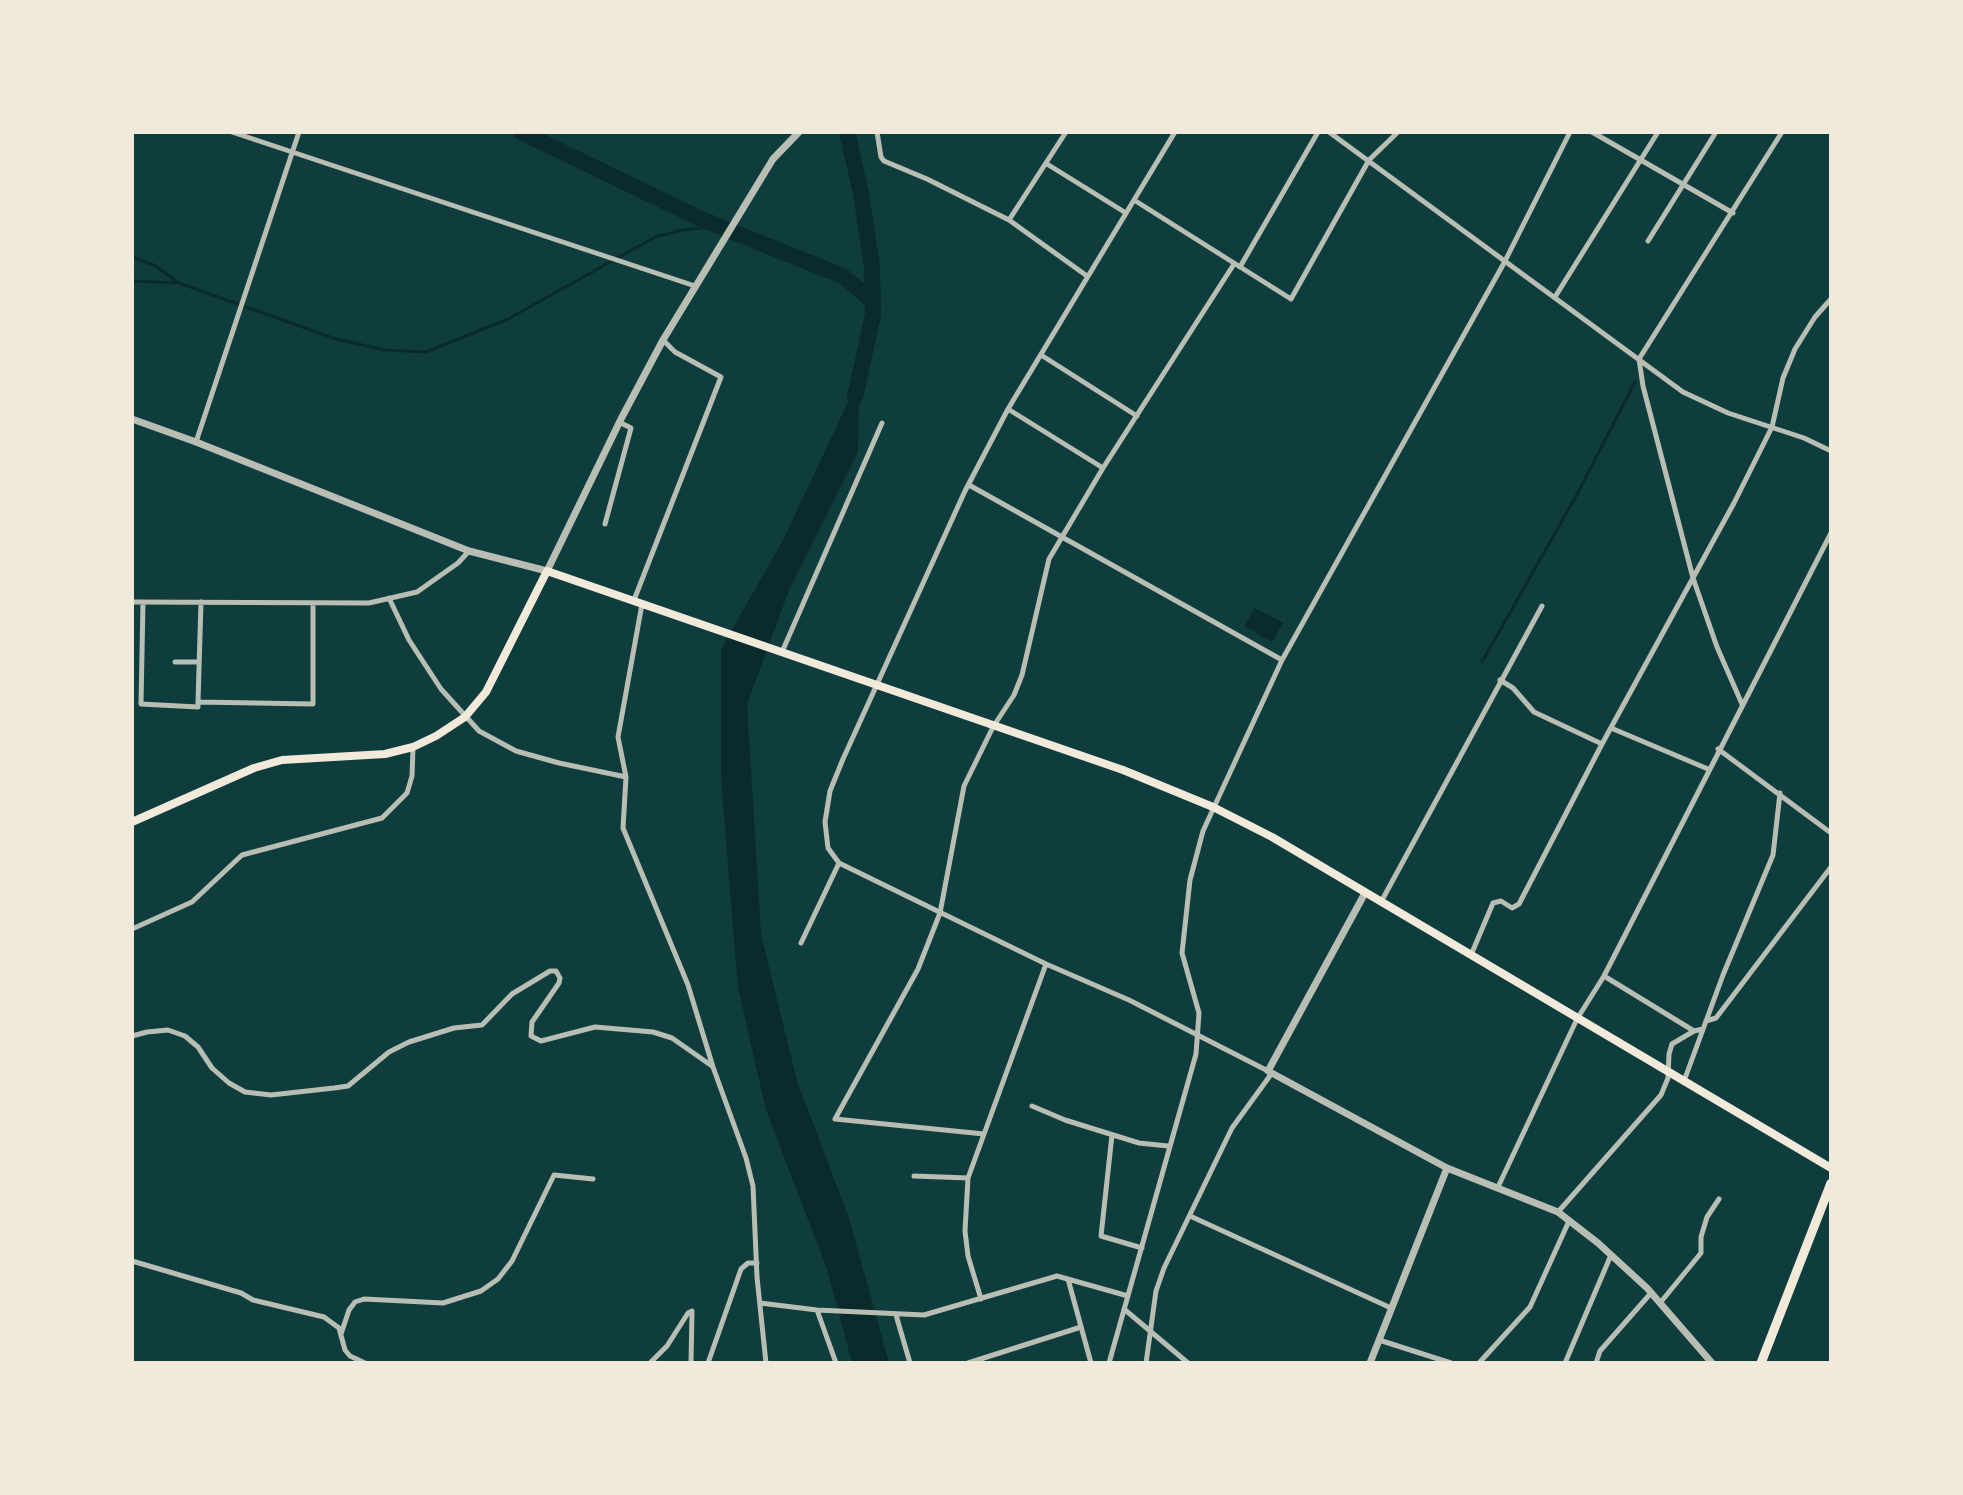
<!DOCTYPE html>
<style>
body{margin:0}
#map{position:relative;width:1963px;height:1495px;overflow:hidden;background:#0f3d3e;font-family:"Titillium Web",sans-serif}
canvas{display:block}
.frame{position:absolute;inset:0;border:134px solid #f1e9da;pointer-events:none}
</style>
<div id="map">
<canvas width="1963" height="1495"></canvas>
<div class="frame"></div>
</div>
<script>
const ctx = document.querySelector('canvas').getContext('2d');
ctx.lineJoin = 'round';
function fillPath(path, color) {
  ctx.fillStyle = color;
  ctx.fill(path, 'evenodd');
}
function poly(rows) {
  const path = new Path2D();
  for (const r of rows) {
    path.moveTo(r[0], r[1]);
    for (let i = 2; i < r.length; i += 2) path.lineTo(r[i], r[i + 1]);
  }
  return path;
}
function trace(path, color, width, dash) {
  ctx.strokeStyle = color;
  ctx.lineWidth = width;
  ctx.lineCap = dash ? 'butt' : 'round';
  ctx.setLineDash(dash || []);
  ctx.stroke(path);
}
const water = poly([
 [859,379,858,452,789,590,747,704,761,934,797,1081,849,1218,889,1363,852,1363,827,1269,766,1110,738,988,721,778,721,649,782,542],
 [1255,608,1283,623,1272,642,1244,626]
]);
const stream = poly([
 [132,257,154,265,179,283,336,339,385,350,426,352,508,319,655,237,682,230,719,226],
 [132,281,176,283],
 [1482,662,1575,498,1635,382]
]);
const river = poly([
 [521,132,701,219,843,276,873,302],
 [847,132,861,193,872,267,873,315,855,397]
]);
const minor = poly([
 [232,132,695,286],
 [877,132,881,157,884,161,927,179,1009,220,1087,276],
 [1175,132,1008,409,965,491,843,759,830,791,825,822,828,848,839,863,1046,964,1129,1000,1268,1071],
 [1329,132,1683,392,1728,413,1804,438,1831,451],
 [1592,132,1733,213],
 [1047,164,1126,213],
 [1134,200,1291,299,1369,160,1398,132],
 [1009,220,1066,132],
 [1648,241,1716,132],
 [1240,267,1318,132],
 [1555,297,1658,132],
 [1041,355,1137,416],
 [1008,409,1103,468],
 [196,442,299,132],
 [969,485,1282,660],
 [605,524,631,428,619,422],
 [389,598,409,640,441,689,479,731,516,751,559,763,626,777],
 [634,600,721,377,675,352,663,340],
 [132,602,369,603,417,592,458,563,469,551],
 [143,602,141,704,198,707,198,702],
 [201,602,198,702,313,704,313,603],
 [642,604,618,737,626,777,623,828,688,985,713,1067,746,1158,753,1186,757,1277,766,1363],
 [782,652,882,423],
 [175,662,199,662],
 [1500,680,1513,688,1534,712,1602,744],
 [1742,704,1717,647,1693,578,1643,386,1639,359,1782,132],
 [1611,728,1708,769],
 [1718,749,1831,833],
 [1381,902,1542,606],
 [132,929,192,902,242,855,382,818,407,793,412,776,413,748],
 [801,943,839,863],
 [1471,955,1493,903,1501,901,1512,908,1519,904,1602,744,1734,503,1772,427,1783,378,1795,349,1815,317,1831,299],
 [1604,976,1694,1031],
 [1706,1021,1716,1018,1831,867],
 [132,1036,147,1032,168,1030,185,1036,198,1047,212,1068,229,1083,245,1092,271,1095,334,1088,348,1086,389,1052,409,1042,454,1028,482,1025,512,994,550,971,556,971,560,978,559,983,532,1022,531,1036,541,1041,595,1027,653,1032,672,1038,712,1066],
 [1684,1081,1723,975,1773,855,1780,793],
 [1032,1106,1065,1120,1139,1143,1168,1146],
 [984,1134,835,1119,918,969,940,913,964,786,993,727,1014,695,1022,675,1049,559,1103,468,1234,264],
 [1112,1135,1101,1236,1142,1248],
 [914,1176,968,1178],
 [1498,1187,1577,1019,1604,976,1831,533],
 [1558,1212,1661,1095,1668,1078,1669,1054,1672,1044,1694,1031,1703,1029],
 [1190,1216,1391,1308],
 [132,1261,241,1293,253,1300,324,1317,339,1328,345,1350,350,1356,365,1363],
 [1068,1279,1091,1363],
 [981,1299,968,1256,965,1231,968,1178,1046,964],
 [760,1303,817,1310,924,1315,1057,1276,1128,1296],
 [1660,1303,1701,1253,1701,1237,1707,1217,1719,1199],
 [1124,1309,1188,1363],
 [817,1310,836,1363],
 [896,1315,910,1363],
 [341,1334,349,1310,355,1302,364,1299,443,1303,481,1291,498,1279,512,1261,554,1175,593,1179],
 [1379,1340,1451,1363],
 [650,1363,667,1346,688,1313,692,1311,691,1363],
 [708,1363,741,1269,748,1263,757,1263],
 [968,1363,1081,1327],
 [1109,1363,1196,1054,1199,1013,1182,953,1190,880,1203,831,1282,660,1504,263,1570,132],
 [1146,1363,1156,1291,1164,1268,1232,1128,1272,1073],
 [1479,1363,1530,1307,1569,1221],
 [1565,1363,1611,1255],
 [1596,1363,1600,1351,1651,1293]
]);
const tertiary = poly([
 [132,419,196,442,469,551,547,571,621,419,663,340,773,159,799,132],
 [1365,893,1268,1071,1447,1168,1558,1212,1598,1243,1647,1288,1712,1363],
 [1370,1363,1447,1168]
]);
const secondary = poly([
 [132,822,254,768,282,760,385,754,413,747,436,736,465,717,486,692,547,571,1123,770,1213,807,1272,837,1831,1168]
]);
const trunk = poly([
 [1761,1363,1831,1183]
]);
fillPath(water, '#0a2a2b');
trace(stream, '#0a2a2b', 3);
trace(river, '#0a2a2b', 16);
trace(minor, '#b8beb3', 5);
trace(tertiary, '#b8beb3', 7);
trace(secondary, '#f1e9da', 8);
trace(trunk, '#f1e9da', 9);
</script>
